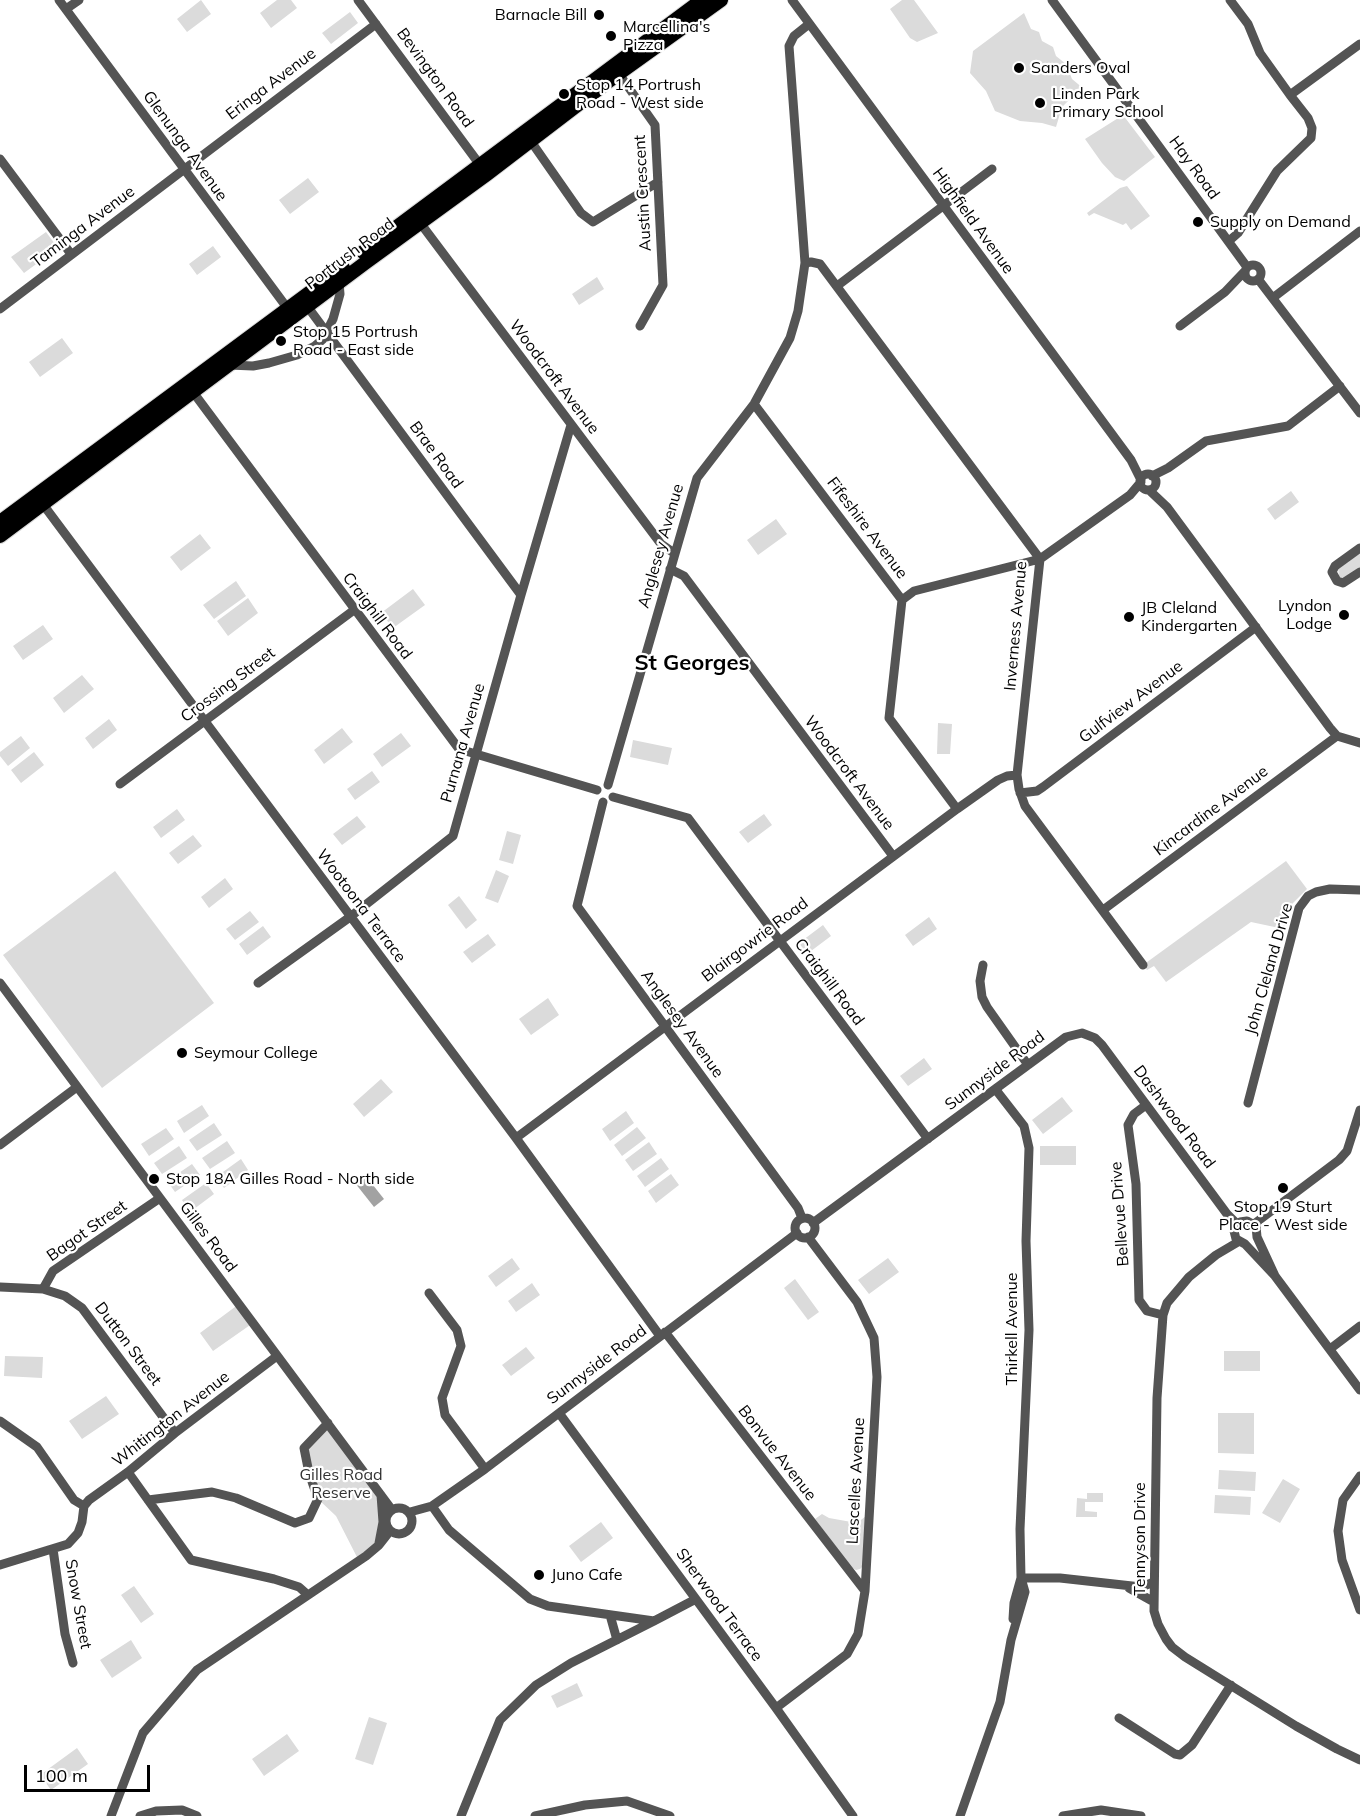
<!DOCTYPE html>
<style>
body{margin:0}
#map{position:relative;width:1360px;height:1816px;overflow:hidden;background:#fff;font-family:Mulish,sans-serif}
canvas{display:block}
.scale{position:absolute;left:24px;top:1765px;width:126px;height:27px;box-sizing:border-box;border:3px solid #000;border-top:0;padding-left:8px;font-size:18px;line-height:21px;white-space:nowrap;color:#000;-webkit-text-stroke:4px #fff;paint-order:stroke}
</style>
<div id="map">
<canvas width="1360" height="1816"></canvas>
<div class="scale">100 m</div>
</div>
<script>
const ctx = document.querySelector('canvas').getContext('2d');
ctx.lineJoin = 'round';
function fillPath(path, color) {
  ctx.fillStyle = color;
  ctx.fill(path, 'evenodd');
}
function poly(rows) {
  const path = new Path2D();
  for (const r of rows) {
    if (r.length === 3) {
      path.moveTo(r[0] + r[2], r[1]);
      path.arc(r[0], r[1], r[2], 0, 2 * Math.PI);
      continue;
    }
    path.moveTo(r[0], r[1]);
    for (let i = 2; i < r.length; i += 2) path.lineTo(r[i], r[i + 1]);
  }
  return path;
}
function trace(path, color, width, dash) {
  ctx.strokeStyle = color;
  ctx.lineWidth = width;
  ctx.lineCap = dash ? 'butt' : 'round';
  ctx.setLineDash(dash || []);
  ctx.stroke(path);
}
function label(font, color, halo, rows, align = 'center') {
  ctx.font = font + ' Mulish,sans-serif';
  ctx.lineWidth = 4.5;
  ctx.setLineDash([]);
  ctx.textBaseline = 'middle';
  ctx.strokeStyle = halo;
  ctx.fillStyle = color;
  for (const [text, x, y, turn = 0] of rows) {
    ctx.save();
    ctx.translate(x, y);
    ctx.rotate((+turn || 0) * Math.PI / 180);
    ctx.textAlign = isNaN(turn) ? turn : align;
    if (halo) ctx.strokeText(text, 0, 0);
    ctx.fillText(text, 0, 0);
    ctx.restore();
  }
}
const green = poly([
 [201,0,211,14,187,32,177,19],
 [277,0,291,0,297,8,271,28,260,13],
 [902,0,914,0,938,33,917,42,910,38,890,9],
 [350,12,358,23,331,44,322,33],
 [1024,13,1031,29,1039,32,1042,41,1053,47,1056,56,1066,64,1072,79,1084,89,1073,96,1062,107,1056,127,1042,123,1020,121,995,111,986,91,970,73,973,51],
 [1123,115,1155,157,1124,181,1115,177,1102,163,1085,139],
 [308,178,319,192,290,214,279,200],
 [1127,186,1150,216,1131,230,1126,223,1123,225,1094,213,1089,216,1087,213,1120,188],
 [46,232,58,248,24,273,11,257],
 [213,246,221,257,197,275,189,264],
 [597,277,604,289,579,305,572,294],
 [62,338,73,353,40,377,29,362],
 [1291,491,1299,502,1275,520,1267,509],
 [776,519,787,534,758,555,747,540],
 [200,534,211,548,181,571,170,557],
 [1360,552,1360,568,1344,579,1339,577,1338,568],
 [236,581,246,596,214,619,203,605],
 [413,589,425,605,393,628,381,613],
 [248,598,258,613,228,636,217,621],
 [43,625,53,639,23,660,13,646],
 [82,675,94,689,64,713,53,698],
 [109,719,117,730,93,749,85,738],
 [938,723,952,724,950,754,937,754],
 [342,728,353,742,324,764,314,750],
 [401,733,411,746,382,767,373,754],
 [21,736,30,748,8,766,0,756,0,752],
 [633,740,672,748,668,765,630,757],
 [34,752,44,765,21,783,11,770],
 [372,771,380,782,355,800,347,789],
 [177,809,185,820,161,838,153,827],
 [764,814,772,825,748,843,739,832],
 [357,816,366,827,342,845,333,834],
 [507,831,521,835,513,864,499,860],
 [193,835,202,846,178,864,169,853],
 [1286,861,1307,889,1293,903,1284,929,1251,922,1166,982,1154,966,1147,970,1143,965],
 [496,870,509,876,498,903,485,898],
 [115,871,214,1003,102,1088,3,955],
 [225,878,233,889,209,908,201,897],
 [459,896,477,920,466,929,448,905],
 [250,911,259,922,235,940,226,929],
 [929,917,937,929,913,946,905,935],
 [823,925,831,936,807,954,799,943],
 [263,926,271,937,247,955,239,944],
 [488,934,496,945,472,963,463,952],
 [548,998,559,1015,531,1035,519,1019],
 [924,1058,932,1069,908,1086,900,1076],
 [381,1079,393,1092,364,1117,353,1104],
 [1062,1097,1073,1111,1043,1134,1032,1120],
 [202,1105,209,1116,184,1133,177,1121],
 [626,1111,634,1123,610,1141,602,1129],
 [214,1123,222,1135,197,1151,189,1140],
 [637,1127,646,1138,622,1156,614,1145],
 [166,1128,174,1139,149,1156,141,1144],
 [227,1141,235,1153,210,1169,202,1158],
 [649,1142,657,1154,633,1171,625,1160],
 [179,1146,187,1158,162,1174,154,1163],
 [1040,1146,1076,1146,1076,1165,1040,1165],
 [661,1158,669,1169,645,1187,637,1176],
 [241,1159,248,1170,224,1188,216,1177],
 [192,1164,200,1175,175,1192,167,1181],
 [671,1174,679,1185,656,1203,648,1191],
 [206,1183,214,1194,190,1212,182,1200],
 [512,1258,520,1269,496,1287,488,1276],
 [888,1258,899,1272,869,1294,858,1280],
 [795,1279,819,1312,808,1320,784,1288],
 [532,1283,540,1295,516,1312,508,1301],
 [239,1304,253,1323,213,1351,200,1333],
 [526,1347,535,1358,511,1376,502,1365],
 [1224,1351,1260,1351,1260,1371,1224,1371],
 [5,1356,43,1357,42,1378,4,1376],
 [106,1396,119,1414,82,1439,69,1421],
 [1218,1413,1254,1413,1254,1454,1218,1453],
 [328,1423,392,1510,386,1518,387,1527,390,1531,359,1561,336,1516,318,1499,304,1448],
 [1219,1470,1256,1472,1255,1491,1218,1489],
 [1283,1479,1300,1489,1280,1523,1262,1513],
 [1087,1493,1103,1493,1103,1502,1085,1502,1085,1511,1097,1512,1097,1517,1076,1517,1077,1498,1087,1499],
 [1215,1495,1251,1497,1250,1515,1214,1513],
 [822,1514,829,1518,857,1523,866,1516,863,1566,860,1569,856,1570,852,1568,815,1519],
 [601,1522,613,1538,581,1562,569,1546],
 [134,1586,154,1614,141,1623,121,1595],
 [131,1640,142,1658,112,1678,100,1660],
 [577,1683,583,1696,557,1708,551,1696],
 [369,1717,387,1723,373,1765,355,1759],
 [287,1734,299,1751,264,1776,252,1759],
 [77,1748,88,1764,51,1790,40,1775]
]);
const water = poly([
 [365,1175,384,1199,374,1207,355,1183]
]);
const minor = poly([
 [59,0,288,309],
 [358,0,483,169],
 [792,0,1131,460,1141,480],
 [1052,0,1247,267],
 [1230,0,1248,24,1260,53,1290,95],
 [66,9,79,0],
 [617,71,655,125,663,285,640,326],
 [530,140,581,213,593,222,658,182],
 [0,159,71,254],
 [418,220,661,544,674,553],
 [1229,241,1238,233,1277,171,1311,138,1312,128,1308,118,1290,95,1360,44],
 [805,263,811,262,820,264,1040,559,1017,775,1019,789,1025,806,1143,965],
 [1253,273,8],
 [1258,279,1360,413],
 [837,286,992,169],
 [1274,297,1360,231],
 [307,306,521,595],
 [0,309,376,24],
 [1180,326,1225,292,1245,271],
 [229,365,253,366,269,363,297,355,315,346,323,339,333,319,340,294,339,282],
 [190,388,459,749,597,790],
 [754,404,902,600,889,718,957,809],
 [1148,482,8],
 [1152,476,1168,468,1206,441,1288,426,1340,386],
 [1149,490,1167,507,1330,728,1337,736,1360,743],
 [39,499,516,1138,660,1336],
 [1360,548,1335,566,1332,572,1337,581,1343,583,1360,572],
 [670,569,684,576,893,856],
 [902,600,914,591,1040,559,1130,495,1141,482],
 [120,784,354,610],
 [608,785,697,478,754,404,790,338,798,311,805,263,789,46,794,36,809,24],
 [1020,793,1037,791,1043,787,1256,627],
 [613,797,688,818,928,1139],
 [603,802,577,906,798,1208,802,1218],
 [1103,910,1337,736],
 [983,965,980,981,982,997,987,1007,1028,1065],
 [0,983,392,1510],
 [258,983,350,917,453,836,521,595,571,425],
 [1248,1103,1299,908,1308,896,1316,892,1330,889,1360,890],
 [1146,1105,1134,1114,1128,1125,1136,1184,1139,1300,1147,1311,1163,1315],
 [516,1138,957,809,998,780,1007,776,1017,775],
 [0,1145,77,1087],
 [805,1228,10],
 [813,1223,1066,1037,1082,1033,1095,1038,1102,1045,1227,1214,1237,1224],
 [1254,1224,1339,1160,1347,1151,1360,1110],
 [1238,1242,1216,1255,1189,1277,1167,1303,1163,1315,1157,1398,1154,1611,1158,1624,1166,1639,1172,1647,1185,1657,1296,1726,1337,1749,1360,1760],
 [1275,1276,1257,1237,1256,1226,1247,1221,1240,1222,1234,1231,1236,1239,1245,1244,1275,1276,1360,1390],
 [0,1287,43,1289,53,1271,160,1198],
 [43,1289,65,1296,82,1308,175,1433],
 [429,1293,457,1330,461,1346,442,1398,445,1415,485,1469],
 [665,1332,865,1591],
 [1330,1349,1360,1326],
 [559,1413,776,1708,853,1816],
 [0,1421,37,1447,74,1500,84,1506],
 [128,1472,191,1560,274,1579,299,1587,308,1595],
 [1360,1476,1343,1500,1338,1531,1342,1560,1360,1610],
 [148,1500,212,1492,236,1498,295,1523,309,1518,318,1499,309,1473,304,1448,328,1423],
 [84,1506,89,1500,128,1472,175,1433,277,1356],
 [432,1506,449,1530,530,1599,548,1606,654,1621,696,1599],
 [399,1521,13],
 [410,1512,432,1506,485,1469,797,1233],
 [379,1543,383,1522,381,1495],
 [53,1549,65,1634,73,1663],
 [0,1565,68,1544,78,1533,82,1522,84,1506],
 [1021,1578,1060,1578,1141,1587,1154,1582],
 [1129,1588,1154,1602],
 [610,1615,617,1640],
 [1013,1619,1014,1603,1021,1578],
 [776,1708,847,1654,858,1634,865,1591,877,1377,874,1338,857,1302,808,1237],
 [1119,1718,1175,1754,1180,1755,1192,1745,1231,1685],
 [111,1816,143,1733,197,1670,366,1556,379,1545,390,1531],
 [140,1816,156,1811,182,1810,197,1816],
 [461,1816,500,1720,536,1685,571,1663,654,1621],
 [535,1816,585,1805,627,1801,670,1816],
 [960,1816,1000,1702,1011,1640,1025,1592,1021,1578,1020,1529,1029,1330,1026,1241,1029,1148,1024,1126,996,1090],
 [1063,1816,1101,1810,1141,1816]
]);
const highway = poly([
 [363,252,702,0],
 [0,522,343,268],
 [0,536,365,263,487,174,618,74,721,0]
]);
const markers = [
 [599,15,6,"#000"],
 [611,36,6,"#000"],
 [1019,68,6,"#000"],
 [564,94,6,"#000"],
 [1040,103,6,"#000"],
 [1198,222,6,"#000"],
 [281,341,6,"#000"],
 [1344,615,6,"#000"],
 [1129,617,6,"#000"],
 [182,1053,6,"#000"],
 [154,1179,6,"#000"],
 [1283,1188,6,"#000"],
 [539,1575,6,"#000"]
];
const poiNames = [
 ["Barnacle Bill",587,15,"right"],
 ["Marcellina's",623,27],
 ["Pizza",623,45],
 ["Sanders Oval",1031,68],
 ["Stop 14 Portrush",576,85],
 ["Road - West side",576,103],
 ["Linden Park",1052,94],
 ["Primary School",1052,112],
 ["Supply on Demand",1210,222],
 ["Stop 15 Portrush",293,332],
 ["Road - East side",293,350],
 ["Lyndon",1332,606,"right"],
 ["Lodge",1332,624,"right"],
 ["JB Cleland",1141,608],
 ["Kindergarten",1141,626],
 ["Seymour College",194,1053],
 ["Stop 18A Gilles Road - North side",166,1179],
 ["Stop 19 Sturt",1283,1207,"center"],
 ["Place - West side",1283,1225,"center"],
 ["Juno Cafe",551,1575]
];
const streetNames = [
 ["Bevington Road",435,78,54],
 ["Eringa Avenue",271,84,-37],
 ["Glenunga Avenue",185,146,54],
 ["Hay Road",1194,168,54],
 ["Austin Crescent",643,193,-93],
 ["Highfield Avenue",973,221,54],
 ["Taminga Avenue",83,227,-37],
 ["Portrush Road",350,254,-37],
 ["Woodcroft Avenue",554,377,53],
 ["Brae Road",436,455,54],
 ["Fifeshire Avenue",867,528,53],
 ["Anglesey Avenue",661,546,-74],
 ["Craighill Road",377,616,53],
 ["Inverness Avenue",1016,626,-85],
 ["Crossing Street",228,685,-37],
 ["Gulfview Avenue",1131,702,-37],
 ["Purnana Avenue",463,743,-74],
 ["Woodcroft Avenue",849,773,53],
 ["Kincardine Avenue",1211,811,-37],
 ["Wootoona Terrace",361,906,53],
 ["Blairgowrie Road",755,940,-37],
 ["John Cleland Drive",1269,969,-74],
 ["Craighill Road",829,982,53],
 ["Anglesey Avenue",682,1024,54],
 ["Sunnyside Road",995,1071,-37],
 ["Dashwood Road",1174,1117,53],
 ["Bellevue Drive",1120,1214,-94],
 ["Bagot Street",87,1231,-35],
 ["Gilles Road",208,1237,53],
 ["Thirkell Avenue",1012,1329,-90],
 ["Dutton Street",128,1344,53],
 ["Sunnyside Road",597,1365,-37],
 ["Whitington Avenue",171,1419,-38],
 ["Bonvue Avenue",777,1453,52],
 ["Lascelles Avenue",856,1481,-87],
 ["Tennyson Drive",1140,1539,-90],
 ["Snow Street",78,1604,80],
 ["Sherwood Terrace",719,1605,54]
];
const parkNames = [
 ["Gilles Road",341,1475],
 ["Reserve",341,1493]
];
const districtNames = [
 ["St Georges",692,663]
];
fillPath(green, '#dbdbdb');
fillPath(water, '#a2a2a2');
trace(highway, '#dbdbdb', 16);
trace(minor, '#545454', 9);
trace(highway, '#000', 14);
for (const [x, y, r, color] of markers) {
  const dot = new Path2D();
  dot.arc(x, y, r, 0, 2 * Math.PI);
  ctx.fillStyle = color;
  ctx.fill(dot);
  trace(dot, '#fff', 2);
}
label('16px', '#000', '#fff', poiNames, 'left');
label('16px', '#000', '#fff', streetNames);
label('16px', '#323232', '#fff', parkNames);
label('bold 22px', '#000', '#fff', districtNames);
</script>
